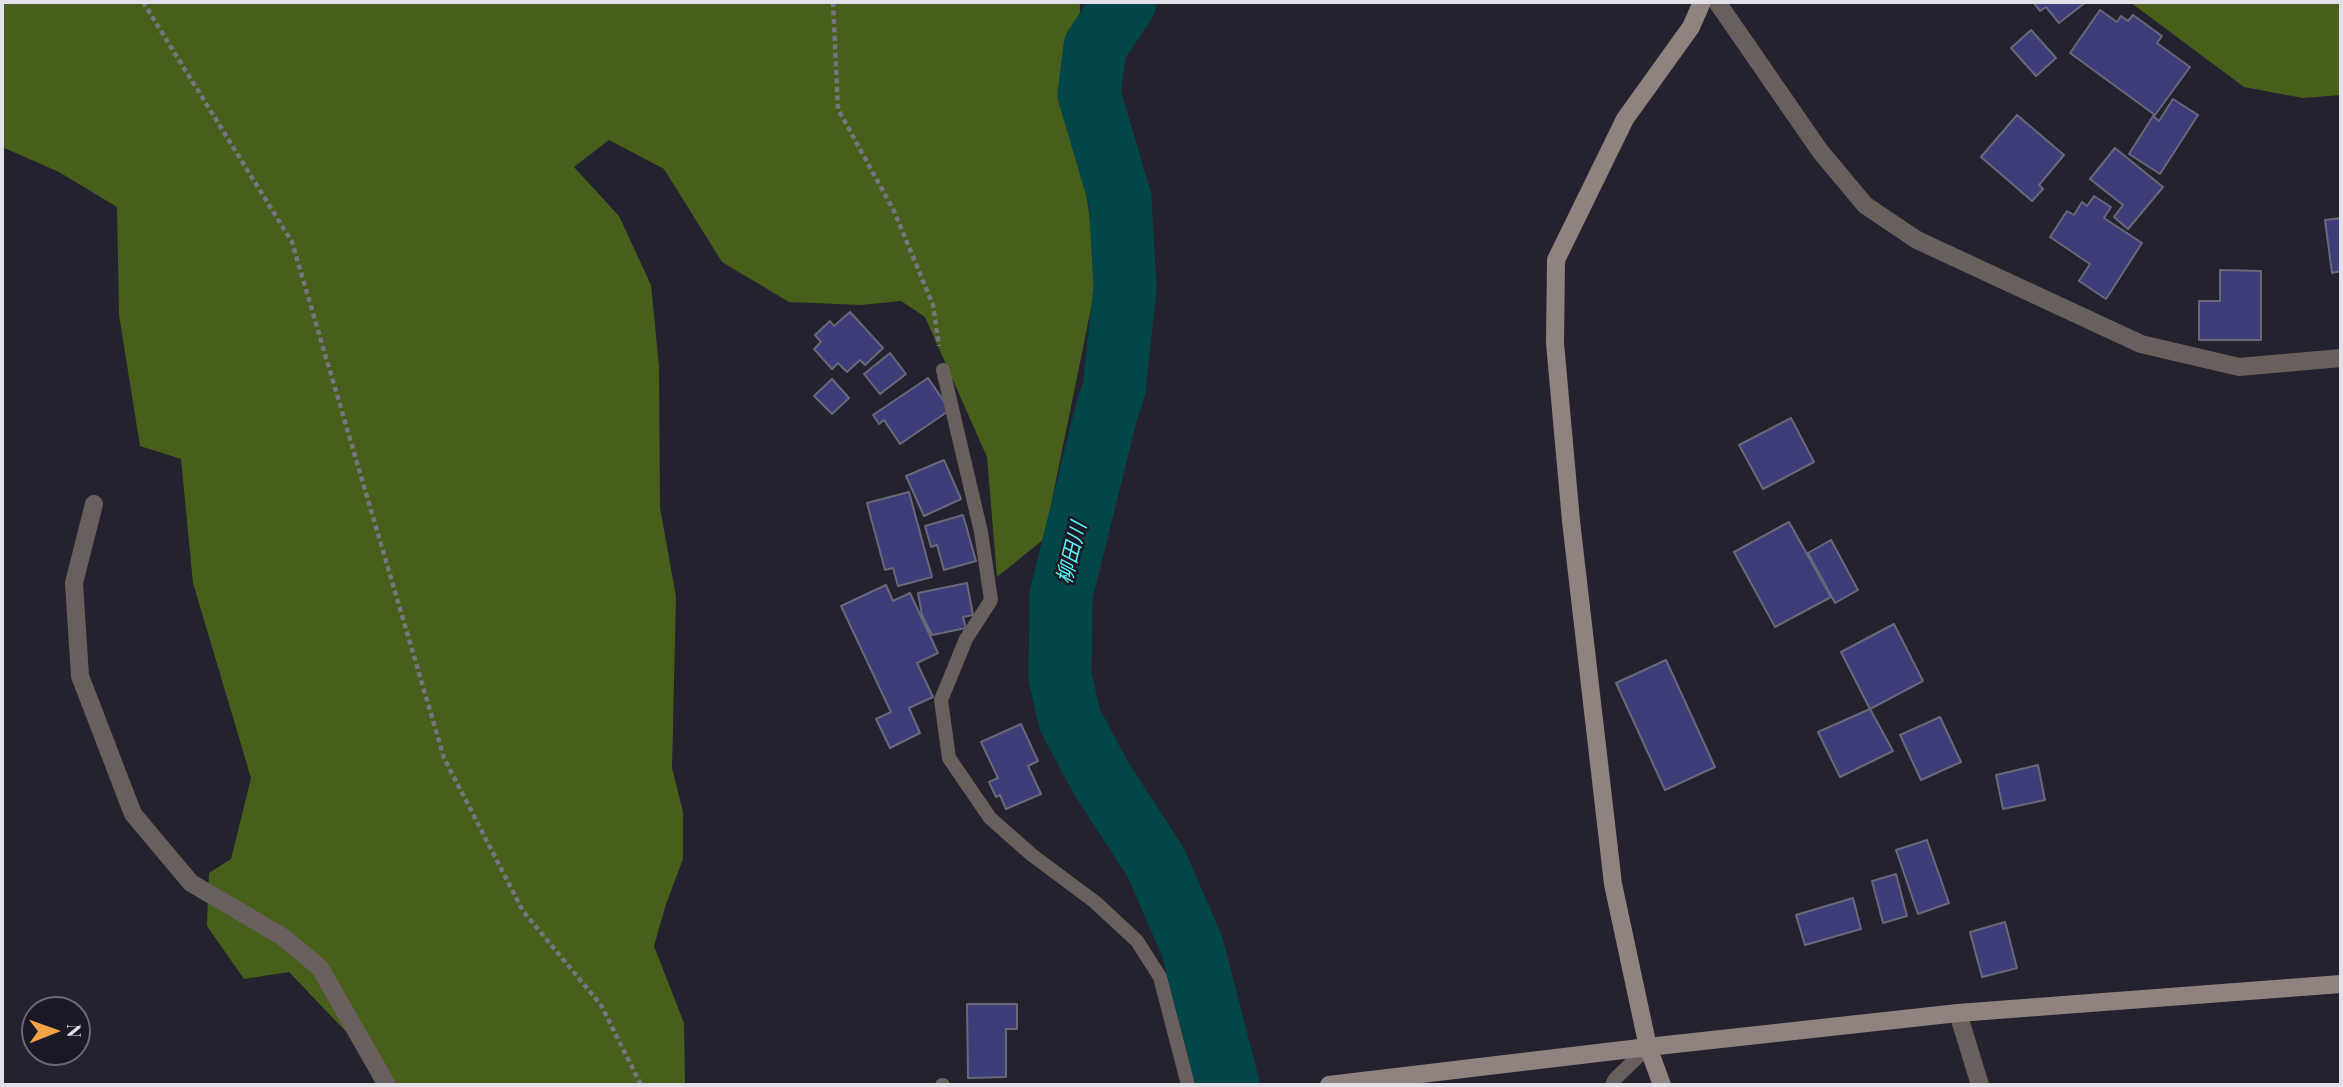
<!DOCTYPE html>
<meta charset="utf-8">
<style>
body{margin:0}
#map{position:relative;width:2343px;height:1087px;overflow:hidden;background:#24222f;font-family:"Playfair Display",serif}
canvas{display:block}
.frame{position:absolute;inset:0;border:4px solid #e2e1ea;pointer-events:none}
.north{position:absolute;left:21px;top:996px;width:70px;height:70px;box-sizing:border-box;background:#1a1925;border:2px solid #6a6974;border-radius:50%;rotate:89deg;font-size:19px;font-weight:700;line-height:28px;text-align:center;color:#e2e1ea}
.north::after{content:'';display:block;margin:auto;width:24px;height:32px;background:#f6a247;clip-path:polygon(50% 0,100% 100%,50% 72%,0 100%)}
</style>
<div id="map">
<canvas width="2343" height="1087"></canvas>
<div class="frame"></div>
<div class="north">N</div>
</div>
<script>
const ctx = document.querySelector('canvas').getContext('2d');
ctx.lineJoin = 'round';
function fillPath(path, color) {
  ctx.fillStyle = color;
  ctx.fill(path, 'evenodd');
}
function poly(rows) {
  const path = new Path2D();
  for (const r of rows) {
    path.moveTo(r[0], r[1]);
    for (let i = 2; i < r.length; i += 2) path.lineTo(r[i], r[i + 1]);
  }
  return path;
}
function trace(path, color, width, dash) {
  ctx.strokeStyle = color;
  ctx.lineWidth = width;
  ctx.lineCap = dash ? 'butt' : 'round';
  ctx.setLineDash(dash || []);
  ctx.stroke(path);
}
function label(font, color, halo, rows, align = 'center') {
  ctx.font = font + ' "Playfair Display","Noto Sans JP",serif';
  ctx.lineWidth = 5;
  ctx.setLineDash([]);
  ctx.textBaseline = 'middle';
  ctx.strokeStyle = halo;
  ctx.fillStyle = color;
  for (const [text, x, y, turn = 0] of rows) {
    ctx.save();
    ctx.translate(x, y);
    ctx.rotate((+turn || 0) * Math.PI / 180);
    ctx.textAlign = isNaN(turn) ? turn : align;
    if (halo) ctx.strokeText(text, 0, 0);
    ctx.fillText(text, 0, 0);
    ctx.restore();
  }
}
const forest = poly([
 [2,2,1080,2,1079,145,1098,274,1044,539,997,577,987,457,925,317,901,301,861,305,789,302,722,262,664,169,609,140,574,167,619,216,651,285,659,366,660,507,676,597,672,768,683,812,683,859,666,904,654,946,684,1023,685,1085,397,1085,289,972,244,979,207,926,209,873,231,859,251,778,193,583,181,459,140,446,119,315,117,207,59,172,2,147],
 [2130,2,2341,2,2341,95,2303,98,2244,87]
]);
const river = poly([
 [1125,2,1095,47,1089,94,1120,199,1125,287,1114,390,1108,406,1061,595,1060,677,1070,720,1101,778,1156,863,1192,946,1228,1085]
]);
const building = poly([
 [2033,2,2086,2,2059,23,2046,7,2040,11,2033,2],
 [2100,10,2117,22,2121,16,2128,21,2133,15,2162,36,2157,43,2190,67,2155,115,2070,53,2100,10],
 [2031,30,2056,58,2036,76,2011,48,2031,30],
 [2173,99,2198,115,2160,174,2129,154,2153,116,2159,121,2173,99],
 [2017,115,2064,155,2039,185,2043,189,2032,201,1981,157,2017,115],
 [2115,148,2163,187,2128,229,2114,217,2123,205,2090,179,2115,148],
 [2094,196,2111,207,2104,218,2142,243,2106,299,2079,281,2090,264,2050,237,2067,211,2074,215,2082,202,2087,206,2094,196],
 [2341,218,2341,271,2332,273,2325,220,2341,218],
 [2220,270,2261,271,2261,340,2199,340,2199,301,2220,301,2220,270],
 [850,312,883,348,865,365,860,360,847,372,838,363,832,369,814,349,821,342,815,335,830,321,834,326,850,312],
 [890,353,906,374,880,394,864,374,890,353],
 [928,378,950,410,900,444,884,420,879,424,873,415,928,378],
 [832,379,849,398,832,414,814,396,832,379],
 [1791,418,1814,462,1763,489,1739,445,1791,418],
 [944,460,961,499,924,516,906,476,944,460],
 [909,492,932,577,898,586,893,568,885,570,867,503,909,492],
 [963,515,976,561,944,570,937,545,931,547,925,526,963,515],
 [1789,522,1831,597,1775,627,1734,552,1789,522],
 [1831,540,1858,590,1835,603,1808,553,1831,540],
 [967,583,973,615,963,617,966,628,932,635,922,615,918,593,967,583],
 [886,585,893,601,910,593,938,653,917,663,933,697,909,708,920,733,890,748,876,719,891,712,841,606,886,585],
 [1894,624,1923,681,1870,709,1841,652,1894,624],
 [1666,660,1715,767,1665,790,1616,683,1666,660],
 [1870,709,1893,751,1840,777,1818,732,1870,709],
 [1940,717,1961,762,1921,780,1900,735,1940,717],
 [1021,724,1038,761,1028,766,1041,794,1006,809,1000,795,996,797,989,782,998,778,981,742,1021,724],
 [2038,765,2045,800,2003,809,1996,775,2038,765],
 [1927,840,1949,903,1918,914,1896,850,1927,840],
 [1896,874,1907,916,1883,923,1872,881,1896,874],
 [1853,898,1861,929,1805,945,1796,915,1853,898],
 [2005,922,2017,968,1982,977,1970,932,2005,922],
 [967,1004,1017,1004,1017,1029,1006,1029,1006,1077,968,1078,967,1004]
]);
const path = poly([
 [143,2,292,242,444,758,523,911,601,1005,641,1085],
 [833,2,838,109,894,211,933,305,939,346]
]);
const lane = poly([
 [943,370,981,532,991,600,966,639,941,700,949,758,990,818,1032,855,1095,902,1137,941,1160,977,1188,1085],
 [942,1085,943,1085],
 [1612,1085,1615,1079,1648,1047]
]);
const street = poly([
 [1717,2,1820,151,1865,205,1917,240,2141,344,2239,367,2341,358],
 [94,504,74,583,80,676,133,814,191,883,283,937,320,968,387,1085],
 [1958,1013,1980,1085]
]);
const secondary = poly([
 [1329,1085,1648,1047,1958,1013,2341,984],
 [1662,1085,1648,1047,1613,884,1571,521,1555,343,1556,260,1625,119,1691,27,1702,2]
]);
const waterNames = [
 ["柳田川",1072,553,-76]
];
fillPath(forest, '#475f1a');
trace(river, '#034647', 63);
fillPath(building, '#3d3d79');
trace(building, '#676979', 2);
trace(path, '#75747f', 4.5, [5, 3.5]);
trace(lane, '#69605e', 14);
trace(street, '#69605e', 18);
trace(secondary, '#90837f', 18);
label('italic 21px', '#57f4f6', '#1a1925', waterNames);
</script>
